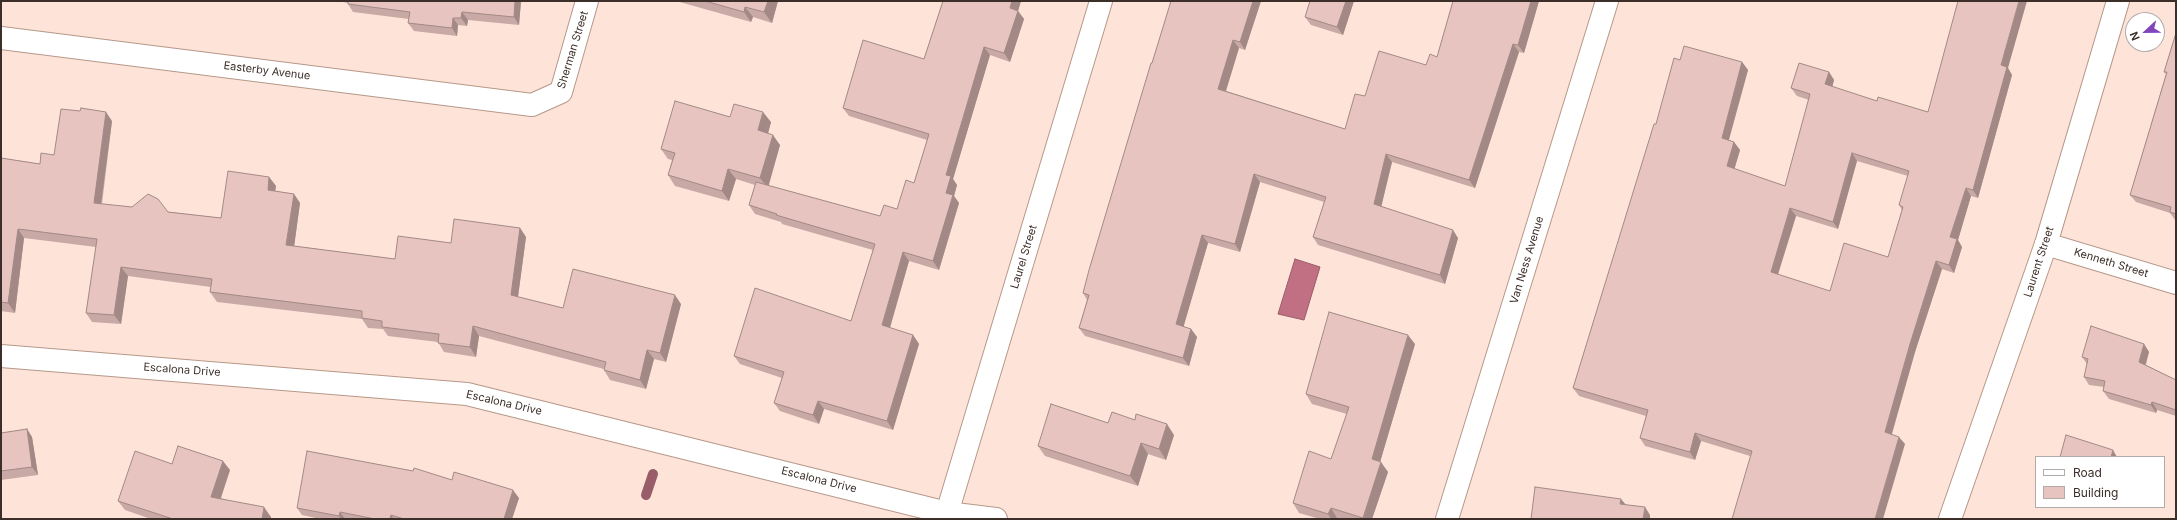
<!DOCTYPE html>
<style>
body{margin:0}
#map{position:relative;width:2177px;height:520px;overflow:hidden;background:#fee4d8;font-family:Inter,sans-serif}
canvas{display:block}
.frame{position:absolute;inset:0;border:2px solid #3c2f2a;pointer-events:none}
.legend{position:absolute;left:2035px;top:456px;width:130px;height:52px;box-sizing:border-box;background:#fff;border:1px solid #b1acaa;margin:0;padding:5px 7px;list-style:none;font-size:12px;color:#3c2f2a}
.legend li{display:flex;align-items:center;gap:8px;height:20px}
.legend b{width:20px;border:1px solid #b1acaa}
.north{position:absolute;left:2125px;top:12px;width:40px;height:40px;box-sizing:border-box;background:#fff;border:1px solid #b1acaa;border-radius:50%;rotate:248deg;font-size:11px;font-weight:700;line-height:16px;text-align:center;color:#3c2f2a}
.north::after{content:'';display:block;margin:auto;width:14px;height:18px;background:#8246bc;clip-path:polygon(50% 0,100% 100%,50% 72%,0 100%)}
</style>
<div id="map">
<canvas width="2177" height="520"></canvas>
<div class="frame"></div>
<ul class="legend">
<li><b style="height:5px;background:#fff"></b>Road</li>
<li><b style="height:11px;background:#e8c4c0"></b>Building</li>
</ul>
<div class="north">N</div>
</div>
<script>
const ctx = document.querySelector('canvas').getContext('2d');
ctx.lineJoin = 'round';
function fillPath(path, color) {
  ctx.fillStyle = color;
  ctx.fill(path, 'evenodd');
}
function poly(rows) {
  const path = new Path2D();
  for (const r of rows) {
    path.moveTo(r[0], r[1]);
    for (let i = 2; i < r.length; i += 2) path.lineTo(r[i], r[i + 1]);
  }
  return path;
}
function trace(path, color, width, dash) {
  ctx.strokeStyle = color;
  ctx.lineWidth = width;
  ctx.lineCap = dash ? 'butt' : 'round';
  ctx.setLineDash(dash || []);
  ctx.stroke(path);
}
function label(font, color, halo, rows, align = 'center') {
  ctx.font = font + ' Inter,sans-serif';
  ctx.lineWidth = 4;
  ctx.setLineDash([]);
  ctx.textBaseline = 'middle';
  ctx.strokeStyle = halo;
  ctx.fillStyle = color;
  for (const [text, x, y, turn = 0] of rows) {
    ctx.save();
    ctx.translate(x, y);
    ctx.rotate((+turn || 0) * Math.PI / 180);
    ctx.textAlign = isNaN(turn) ? turn : align;
    if (halo) ctx.strokeText(text, 0, 0);
    ctx.fillText(text, 0, 0);
    ctx.restore();
  }
}
const water = poly([
 [1295,259,1320,267,1304,320,1278,314,1295,259]
]);
const stream = poly([
 [646,495,653,474]
]);
const street = poly([
 [1,38,532,105,561,92,587,1],
 [2046,244,2176,283],
 [947,513,1101,1],
 [1447,519,1607,1]
]);
const secondary = poly([
 [1,356,467,394,947,513,996,519],
 [1950,519,2046,244,2118,1]
]);
const wall = poly([
 [337,1,521,1,519,25,468,20,467,26,458,25,457,36,414,31,408,23,409,19,353,12,348,4,348,3],
 [676,1,778,1,772,23,753,17,751,22],
 [943,1,1021,1,1018,11,1024,19,1010,62,990,55,953,179,957,185,954,196,959,203,939,270,909,261,890,328,913,335,919,344,893,430,824,409,819,424,780,411,774,403,782,378,740,364,734,356,851,321,873,250,782,224,781,222,755,214,749,205,755,185,736,179,729,201,675,186,668,175,672,160,668,159,661,149,730,117,771,122,768,133,780,145,768,186,880,216,897,209,914,183,927,140,849,116,843,108,924,59],
 [1261,1,1245,50,1239,48,1226,91,1345,129,1365,96,1426,65,1437,57,1453,1,1539,1,1524,53,1519,52,1475,188,1392,162,1381,206,1458,238,1445,284,1318,245,1313,237,1324,202,1260,182,1240,252,1208,243,1183,327,1191,329,1197,337,1189,366,1085,336,1079,328,1087,300,1083,293,1152,63],
 [1354,1,1343,35,1311,25,1305,17],
 [2176,33,2176,220,2175,220,2170,213,2136,202,2130,195,2166,74,2164,72],
 [1680,60,1742,62,1748,70,1729,140,1734,142,1740,150,1734,169,1785,186,1809,100,1797,96,1791,88,1829,72,1834,80,1832,87,1877,101,1928,112,2008,68,2012,75,1978,198,1971,196,1958,240,1962,247,1954,273,1942,269,1915,352,1892,434,1905,444,1750,456,1701,441,1695,460,1645,446,1640,438,1646,416,1579,396,1573,388,1656,124],
 [1857,161,1908,176,1899,205,1902,210,1888,257,1830,291,1778,275,1796,216,1838,229],
 [112,121,102,204,221,218,269,177,276,186,275,191,294,194,300,203,294,246,395,259,451,243,520,228,526,237,518,297,563,308,681,304,666,362,654,359,646,389,610,380,604,370,604,369,479,336,476,357,444,352,438,342,388,336,383,329,368,328,362,319,217,302,210,292,211,287,128,276,121,324,92,322,86,313,96,247,24,238,15,313,1,311,1,158,40,164],
 [1415,344,1380,462,1388,472,1372,519,1342,519,1337,518,1337,519,1320,519,1299,513,1293,503,1331,459,1347,414,1312,404,1306,394],
 [2144,344,2149,352,2146,365,2176,380,2176,416,2157,410,2156,413,2109,399,2103,391,2104,387,2089,385,2084,377,2087,364,2082,357],
 [1108,423,1174,435,1166,460,1148,454,1138,486,1045,456,1038,446],
 [27,429,32,437,38,475,1,480,1,433],
 [172,464,230,470,221,498,271,517,271,519,151,519,125,510,118,501],
 [452,480,519,498,512,519,320,519,302,515,297,508]
]);
const shadedWall = poly([
 [515,1,521,1,519,25,514,17],
 [768,1,778,1,772,23,764,12],
 [1012,1,1021,1,1018,11,1024,19,1010,62,1004,53,1010,8],
 [1253,1,1261,1,1245,50,1240,42],
 [1346,1,1354,1,1343,35,1337,27],
 [1531,1,1539,1,1524,53,1518,45],
 [2019,1,2027,1,2008,68,2012,75,1978,198,1973,190,2001,65],
 [745,7,753,17,751,22,744,12],
 [462,12,468,20,467,26,461,18],
 [453,18,458,25,457,36,452,28],
 [1233,40,1239,48,1224,97,1218,89],
 [1513,44,1519,52,1475,188,1469,180],
 [984,47,990,55,953,179,957,185,954,196,959,203,939,270,933,261,946,193,946,175],
 [1742,62,1748,70,1727,146,1722,138],
 [1829,72,1834,80,1831,92,1825,84],
 [106,112,112,121,100,212,94,203],
 [763,112,771,122,766,141,758,130],
 [773,135,780,145,768,188,760,178],
 [1734,142,1740,150,1733,174,1727,166],
 [1852,153,1857,161,1838,229,1833,222],
 [1386,154,1392,162,1380,212,1374,204],
 [728,169,736,179,729,201,722,191],
 [1254,174,1260,182,1240,252,1235,244],
 [269,177,276,186,274,199,268,190],
 [1966,188,1971,196,1958,240,1962,247,1954,273,1949,265,1950,237],
 [294,194,300,203,293,255,286,245],
 [1790,208,1796,216,1776,280,1771,272],
 [520,228,526,237,517,304,511,295],
 [18,229,24,238,15,313,8,303],
 [1453,230,1458,238,1445,284,1440,275],
 [1202,235,1208,243,1182,332,1176,324],
 [903,252,909,261,888,334,882,325],
 [1936,261,1942,269,1915,352,1890,440,1885,432,1910,344],
 [121,267,128,276,121,324,114,315],
 [675,295,681,304,666,362,660,353],
 [473,326,479,336,476,357,470,347],
 [1191,329,1197,337,1189,366,1183,358],
 [913,335,919,344,893,430,887,421],
 [1408,335,1415,344,1378,469,1372,459],
 [2144,344,2149,352,2144,369,2139,362],
 [647,350,654,359,646,389,640,380],
 [818,401,824,409,819,424,813,415],
 [2152,402,2157,410,2156,413,2151,405],
 [1167,424,1174,435,1166,460,1159,449],
 [27,429,32,437,38,475,32,467],
 [1695,433,1701,441,1695,460,1690,452],
 [1899,437,1905,444,1883,519,1875,519],
 [1141,443,1148,454,1138,486,1130,476],
 [2113,450,2117,457,2111,457],
 [223,461,230,470,218,506,211,497],
 [1381,462,1388,472,1372,519,1364,519,1363,518],
 [513,490,519,498,512,519,504,519],
 [1621,499,1627,506,1620,504],
 [264,507,271,517,271,519,262,519],
 [1645,507,1650,515,1650,519,1643,519],
 [1331,508,1337,518,1337,519,1331,519,1328,514],
 [340,512,345,519,341,519,339,516],
 [391,515,394,519,390,519]
]);
const building = poly([
 [348,1,515,1,514,17,462,12,461,18,453,18,452,28,408,23,410,12,348,4,348,1],
 [705,1,768,1,764,12,745,7,744,12,705,1],
 [943,1,1012,1,1010,8,1018,11,1004,53,984,47,946,175,951,176,946,193,953,195,933,261,903,252,882,325,913,335,887,421,818,401,813,415,774,403,784,372,734,356,755,288,851,321,875,244,776,215,777,214,749,205,756,182,880,216,884,205,897,209,906,180,914,183,929,134,843,108,863,40,924,59,943,1],
 [1171,1,1253,1,1240,42,1233,40,1218,89,1345,129,1355,94,1365,96,1379,51,1426,65,1430,54,1437,57,1453,1,1531,1,1518,45,1513,44,1469,180,1386,154,1374,204,1453,230,1440,275,1313,237,1326,197,1254,174,1235,244,1202,235,1176,324,1191,329,1183,358,1079,328,1089,295,1083,293,1089,270,1151,63,1152,63,1171,1],
 [1310,1,1346,1,1337,27,1305,17,1310,1],
 [1958,1,2019,1,2001,65,2007,67,1973,190,1966,188,1950,237,1957,239,1949,265,1936,261,1910,344,1885,432,1899,437,1875,519,1732,519,1752,451,1695,433,1690,452,1640,438,1648,410,1573,388,1654,124,1656,124,1674,58,1680,60,1684,46,1742,62,1722,138,1734,142,1727,166,1785,186,1810,94,1791,88,1799,63,1829,72,1825,84,1877,101,1878,97,1928,112,1958,1],
 [1852,153,1909,171,1899,205,1903,207,1888,257,1844,243,1830,291,1771,272,1790,208,1833,222,1852,153],
 [2176,33,2176,214,2170,212,2171,207,2130,195,2167,72,2164,72,2176,33],
 [675,101,730,117,734,104,763,112,758,130,773,135,760,178,728,169,722,191,668,175,675,153,661,149,675,101],
 [81,108,106,112,94,203,132,207,148,194,158,199,168,212,221,218,228,171,269,177,268,190,294,194,286,245,395,259,398,236,451,243,454,219,520,228,511,295,563,308,573,269,675,295,660,353,647,350,640,380,604,370,606,362,473,326,470,347,438,343,439,334,382,327,382,321,362,318,362,311,210,292,212,279,121,267,114,315,86,313,97,239,18,229,8,303,1,302,1,158,40,164,41,153,54,155,61,109,80,111,81,108],
 [1329,312,1408,335,1372,459,1381,462,1363,518,1331,508,1328,514,1293,503,1309,451,1331,459,1349,407,1306,394,1329,312],
 [2091,326,2144,344,2139,362,2176,380,2176,410,2152,402,2151,405,2103,391,2105,381,2084,377,2088,359,2082,357,2091,326],
 [1051,404,1108,423,1112,412,1135,420,1136,414,1167,424,1159,449,1141,443,1130,476,1038,446,1051,404],
 [27,429,32,467,1,471,1,433,27,429],
 [2066,435,2113,450,2111,457,2060,457,2066,435],
 [178,446,223,461,211,497,264,507,262,519,173,519,118,501,135,451,172,464,178,446],
 [307,451,413,471,414,468,452,480,454,472,513,490,504,519,404,519,391,515,390,519,375,519,340,512,339,516,297,508,307,451],
 [1535,487,1621,499,1620,504,1645,507,1643,519,1531,519,1535,487]
]);
const streetNames = [
 ["Sherman Street",573,50,-73],
 ["Easterby Avenue",267,71,7],
 ["Laurel Street",1024,257,-73],
 ["Van Ness Avenue",1527,260,-73],
 ["Laurent Street",2039,262,-72],
 ["Kenneth Street",2111,263,17],
 ["Escalona Drive",182,370,4],
 ["Escalona Drive",504,403,13],
 ["Escalona Drive",819,480,14]
];
fillPath(water, '#c17084');
trace(water, '#995c69', 1);
trace(stream, '#995c69', 10);
trace(street, '#b6988a', 24);
trace(secondary, '#b6988a', 24);
trace(street, '#fff', 22);
trace(secondary, '#fff', 22);
fillPath(wall, '#c8a9a5');
fillPath(shadedWall, '#a28986');
fillPath(building, '#e8c4c0');
trace(building, '#a28986', 1);
label('11px', '#3c2f2a', '#fff', streetNames);
</script>
